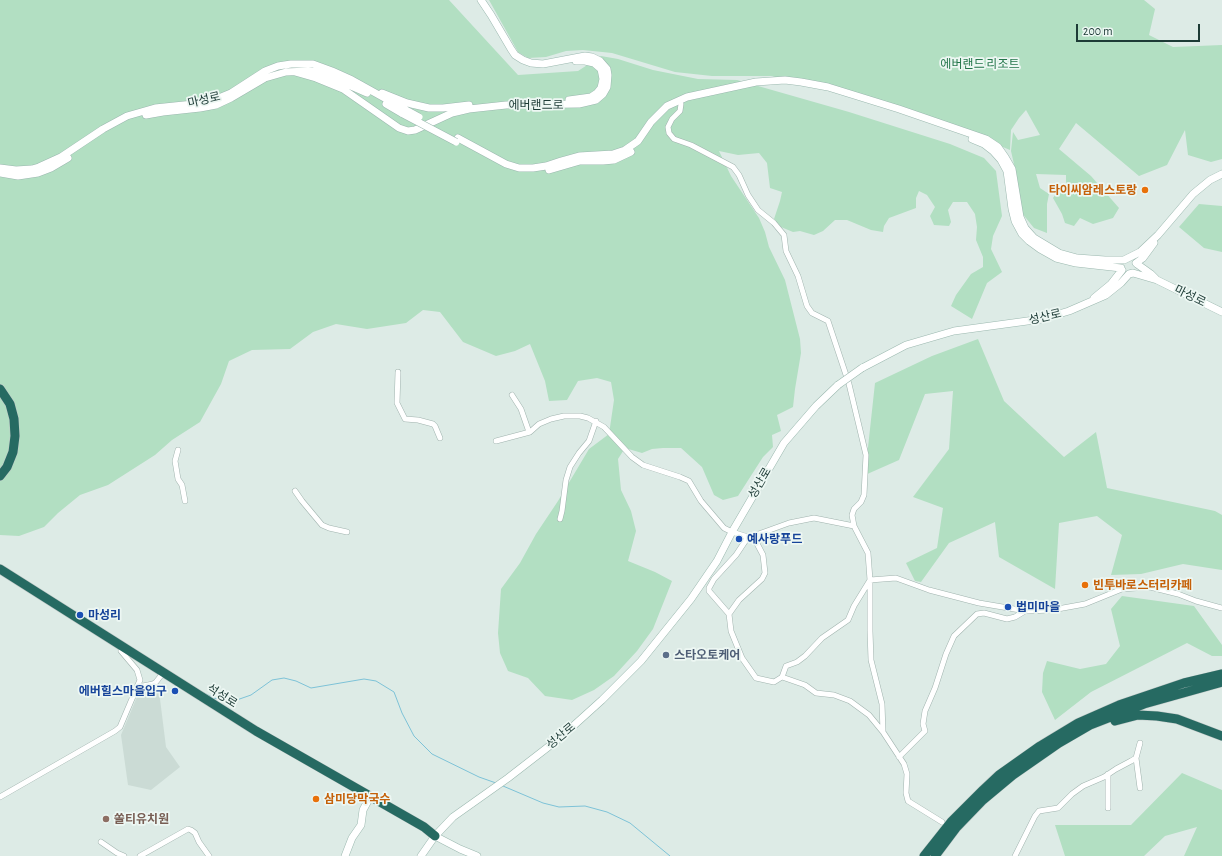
<!DOCTYPE html>
<meta charset="utf-8">
<style>
body{margin:0}
#map{position:relative;width:1222px;height:856px;overflow:hidden;background:#ddebe6;font-family:"Alegreya Sans",sans-serif}
canvas{display:block}
.scale{position:absolute;left:1076px;top:24px;width:124px;height:18px;box-sizing:border-box;border:2px solid #1d3b36;border-top:0;padding-left:5px;font-size:12px;line-height:14px;white-space:nowrap;color:#1d3b36;-webkit-text-stroke:3px #edf7f3;paint-order:stroke}
</style>
<div id="map">
<canvas width="1222" height="856"></canvas>
<div class="scale">200 m</div>
</div>
<script>
const ctx = document.querySelector('canvas').getContext('2d');
ctx.lineJoin = 'round';
function fillPath(path, color) {
  ctx.fillStyle = color;
  ctx.fill(path, 'evenodd');
}
function poly(rows) {
  const path = new Path2D();
  for (const r of rows) {
    path.moveTo(r[0], r[1]);
    for (let i = 2; i < r.length; i += 2) path.lineTo(r[i], r[i + 1]);
  }
  return path;
}
function trace(path, color, width, dash) {
  ctx.strokeStyle = color;
  ctx.lineWidth = width;
  ctx.lineCap = dash ? 'butt' : 'round';
  ctx.setLineDash(dash || []);
  ctx.stroke(path);
}
function label(font, color, halo, rows, align = 'center') {
  ctx.font = font + ' "Alegreya Sans","Noto Sans KR",sans-serif';
  ctx.lineWidth = 3.5;
  ctx.setLineDash([]);
  ctx.textBaseline = 'middle';
  ctx.strokeStyle = halo;
  ctx.fillStyle = color;
  for (const [text, x, y, turn = 0] of rows) {
    ctx.save();
    ctx.translate(x, y);
    ctx.rotate((+turn || 0) * Math.PI / 180);
    ctx.textAlign = isNaN(turn) ? turn : align;
    if (halo) ctx.strokeText(text, 0, 0);
    ctx.fillText(text, 0, 0);
    ctx.restore();
  }
}
const built = poly([
 [159,691,166,747,180,767,151,790,128,785,121,735,139,692]
]);
const green = poly([
 [0,0,449,0,518,75,578,71,601,56,618,59,653,70,698,79,737,80,849,112,950,144,984,158,996,171,1002,216,993,236,991,249,1002,272,987,283,972,319,951,306,956,295,971,274,983,267,983,257,976,240,977,227,975,214,967,202,953,202,948,210,951,222,949,226,934,225,930,216,935,207,927,195,919,191,916,198,916,208,889,218,884,226,883,232,871,230,847,220,835,220,823,231,814,235,800,231,793,232,781,227,774,219,780,201,782,192,770,188,767,163,759,153,738,155,719,151,731,176,759,218,765,232,769,247,785,280,800,339,801,353,795,389,793,407,777,415,781,431,772,435,773,447,763,457,738,496,723,500,714,495,702,467,681,448,663,448,652,449,642,453,625,448,618,459,621,490,631,511,636,531,628,561,655,572,672,581,653,629,637,651,614,676,594,690,572,700,545,696,528,678,508,671,500,653,498,633,501,589,520,563,536,534,558,501,589,449,609,434,614,400,611,382,597,378,578,381,567,400,549,401,545,381,530,344,515,351,496,356,463,342,440,312,423,310,406,323,367,329,336,324,313,332,290,349,252,350,229,361,221,384,200,422,172,440,155,455,108,485,80,495,58,513,44,527,19,536,0,535],
 [489,0,1144,0,1155,9,1149,35,1173,47,1222,45,1222,159,1211,162,1188,155,1185,130,1167,165,1139,176,1076,123,1059,149,1091,176,1119,208,1113,218,1093,224,1080,218,1074,226,1065,223,1062,214,1053,198,1058,191,1066,184,1066,175,1036,174,1040,188,1049,194,1047,204,1047,233,1034,228,1021,212,1016,173,1011,151,1013,132,1018,140,1040,135,1026,110,1019,118,1011,130,1010,150,941,121,828,86,778,78,772,76,712,76,675,72,612,53,583,50,566,51,546,57,528,58,518,52],
 [1199,204,1222,206,1222,252,1204,248,1179,227],
 [978,339,1004,401,1064,457,1096,432,1107,488,1215,511,1222,515,1222,570,1183,564,1141,574,1111,575,1122,535,1097,516,1059,523,1055,589,999,557,995,522,949,543,921,582,915,581,906,563,937,548,943,508,913,497,949,449,953,391,925,394,899,460,865,475,875,383,932,356],
 [1122,596,1194,606,1222,645,1222,656,1212,656,1187,643,1091,692,1055,720,1042,692,1043,673,1047,661,1080,669,1106,664,1120,646,1111,609],
 [1182,773,1222,790,1222,856,1184,856,1197,827,1165,836,1144,856,1065,856,1055,825,1131,825]
]);
const stream = poly([
 [200,691,214,698,231,702,251,695,272,680,284,678,296,681,311,688,364,679,376,681,394,692,402,713,414,736,432,754,479,777,496,783],
 [503,786,543,803,559,807,585,806,607,812,630,823,670,856]
]);
const street = poly([
 [681,104,680,111,672,119,668,127,669,133,674,139,691,145,733,167,739,175,748,195,758,210,774,223,784,235,786,251,798,276,807,306,812,313,828,321,849,384,866,455,864,495,861,502,854,509,852,515,854,526,868,553,870,580,854,606,848,620,822,638,805,656,797,662,786,666,782,677,774,682,756,678,742,658,731,631,729,614,739,600,762,579,765,573,763,555,753,536,748,537,732,532],
 [398,372,397,403,405,419,418,420,433,424,435,426,440,438],
 [512,395,521,409,529,432],
 [496,441,530,432,539,424,551,419,564,416,580,416,588,418,604,427,632,457,643,465,680,477,689,481,701,501,724,528,732,532],
 [178,450,175,461,178,479,182,485,185,501],
 [295,491,302,501,322,525,329,528,347,532],
 [560,519,562,511,566,480,570,467,579,453,589,441,596,421],
 [753,536,789,523,814,518,854,526],
 [729,614,709,591,709,588,714,579,736,555,748,537],
 [782,677,805,685,816,693,834,695,850,701,869,715,883,732,904,764,907,774,906,793,908,801,942,822],
 [138,687,153,684,156,682,163,673],
 [883,732,882,704,871,660,870,631,870,580,896,578,929,590,979,603,1026,611,1052,610,1085,604,1122,589,1150,587,1178,594,1196,601,1222,608],
 [899,757,925,731,923,724,925,711,935,688,946,654,954,636,977,614,984,613,1007,619,1015,617,1025,611],
 [1136,758,1140,788],
 [0,797,115,731,120,727,140,680,137,670,121,651],
 [1108,808,1108,774],
 [101,842,117,853,124,856],
 [140,856,188,829,191,830,195,833,199,842,209,856],
 [1015,856,1035,816,1039,811,1058,808,1072,794,1083,786,1104,777,1116,769,1131,761,1136,758,1140,743]
]);
const secondary = poly([
 [295,72,316,78,343,89,399,128,408,131,415,130,452,113,469,109,506,105,579,104,596,100,603,94,607,87,608,75,607,69,600,61,592,57,585,56,543,64,531,63,523,60,515,55,511,49,491,15,481,0],
 [382,93,407,103,429,108,443,108,469,105],
 [569,100,591,97,597,93,601,88,603,79,601,69,594,63,585,61,576,61],
 [386,104,403,114],
 [146,115,163,112,200,108,216,105,231,98,265,78,286,72,308,71,319,72,367,93],
 [458,138,506,164,519,168,533,168,546,166,561,161,579,156,613,154,625,150,638,141,651,122,667,106,687,97,756,82,785,80,801,82,828,87,899,109,986,139,998,147,1005,157,1012,169,1020,217,1025,228,1034,238,1059,253,1077,258,1105,260,1124,260,1140,252,1158,235,1193,194,1210,180,1222,174],
 [972,139,984,144,993,151,1001,160,1007,171,1012,209,1015,221,1022,234,1029,241,1040,249,1056,258,1076,263,1121,268],
 [0,168,16,170,32,169,39,167,61,157,103,129,127,116,155,108,203,103,214,100,231,93,265,71,278,66,291,64,313,64,332,71,352,80,406,110],
 [549,170,580,161,603,161,614,160,631,152],
 [0,173,18,176,38,173,51,168,68,158],
 [1136,263,1143,258,1154,243],
 [1137,264,1151,274,1156,279],
 [1094,298,1111,284,1122,270],
 [862,368,906,345,954,331,1042,319,1069,311,1106,295,1121,283,1129,274,1133,273,1157,280,1222,312],
 [435,836,460,849,477,856],
 [345,856,352,838,361,825,363,810,370,797],
 [421,856,435,836,453,817,508,778,561,737,602,700,641,661,691,599,717,561,732,532,784,443,816,406,838,385]
]);
const highway = poly([
 [0,389,10,404,14,419,15,436,13,452,7,467,0,476],
 [0,569,256,731,424,827,435,836],
 [1115,721,1138,715,1157,716,1177,719,1222,736],
 [924,856,951,822,983,790,999,775,1040,746,1078,723,1119,705,1184,683,1222,674],
 [935,856,956,828,983,800,1013,775,1059,743,1090,725,1144,704,1222,682]
]);
const secondaryBridge = poly([
 [406,110,419,117],
 [403,114,456,142],
 [838,385,862,368]
]);
const markers = [
 [1145,190,4,"#e8710a"],
 [739,539,4,"#1a4fb4"],
 [1085,585,4,"#e8710a"],
 [1008,607,4,"#1a4fb4"],
 [80,615,4,"#1a4fb4"],
 [666,655,4,"#5c6f8a"],
 [175,691,4,"#1a4fb4"],
 [316,799,4,"#e8710a"],
 [106,819,4,"#8d6e63"]
];
const parkNames = [
 ["에버랜드 리조트",980,64]
];
const streetNames = [
 ["마성로",204,100,-13],
 ["에버랜드로",536,105],
 ["마성로",1190,296,26],
 ["성산로",1045,317,-13],
 ["성산로",760,483,-60],
 ["석성로",222,696,32],
 ["성산로",561,736,-40]
];
const foodNames = [
 ["타이씨암레스토랑",1137,190,"right"],
 ["빈투바로스터리카페",1093,585],
 ["삼미당막국수",324,799]
];
const transitNames = [
 ["예사랑푸드",747,539],
 ["법미마을",1016,607],
 ["마성리",88,615],
 ["에버힐스마을입구",167,691,"right"]
];
const serviceNames = [
 ["스타오토케어",674,655]
];
const educationNames = [
 ["쏠티유치원",114,819]
];
fillPath(built, '#cbdbd5');
fillPath(green, '#b2dfc2');
trace(stream, '#7dc2d7', 1);
trace(street, '#a0b3ae', 6);
trace(secondary, '#9bb8af', 8);
trace(highway, '#c0c8c7', 10);
trace(street, '#fff', 5);
trace(secondary, '#fff', 7);
trace(highway, '#266a62', 9);
trace(secondaryBridge, '#9bb8af', 8, []);
trace(secondaryBridge, '#fff', 7);
for (const [x, y, r, color] of markers) {
  const dot = new Path2D();
  dot.arc(x, y, r, 0, 2 * Math.PI);
  ctx.fillStyle = color;
  ctx.fill(dot);
  trace(dot, '#edf7f3', 1.5);
}
label('12px', '#23764a', '#edf7f3', parkNames);
label('12px', '#1d3b36', '#edf7f3', streetNames);
label('bold 12px', '#c56008', '#edf7f3', foodNames, 'left');
label('bold 12px', '#164399', '#edf7f3', transitNames, 'left');
label('bold 12px', '#4e5e75', '#edf7f3', serviceNames, 'left');
label('bold 12px', '#785e54', '#edf7f3', educationNames, 'left');
</script>
